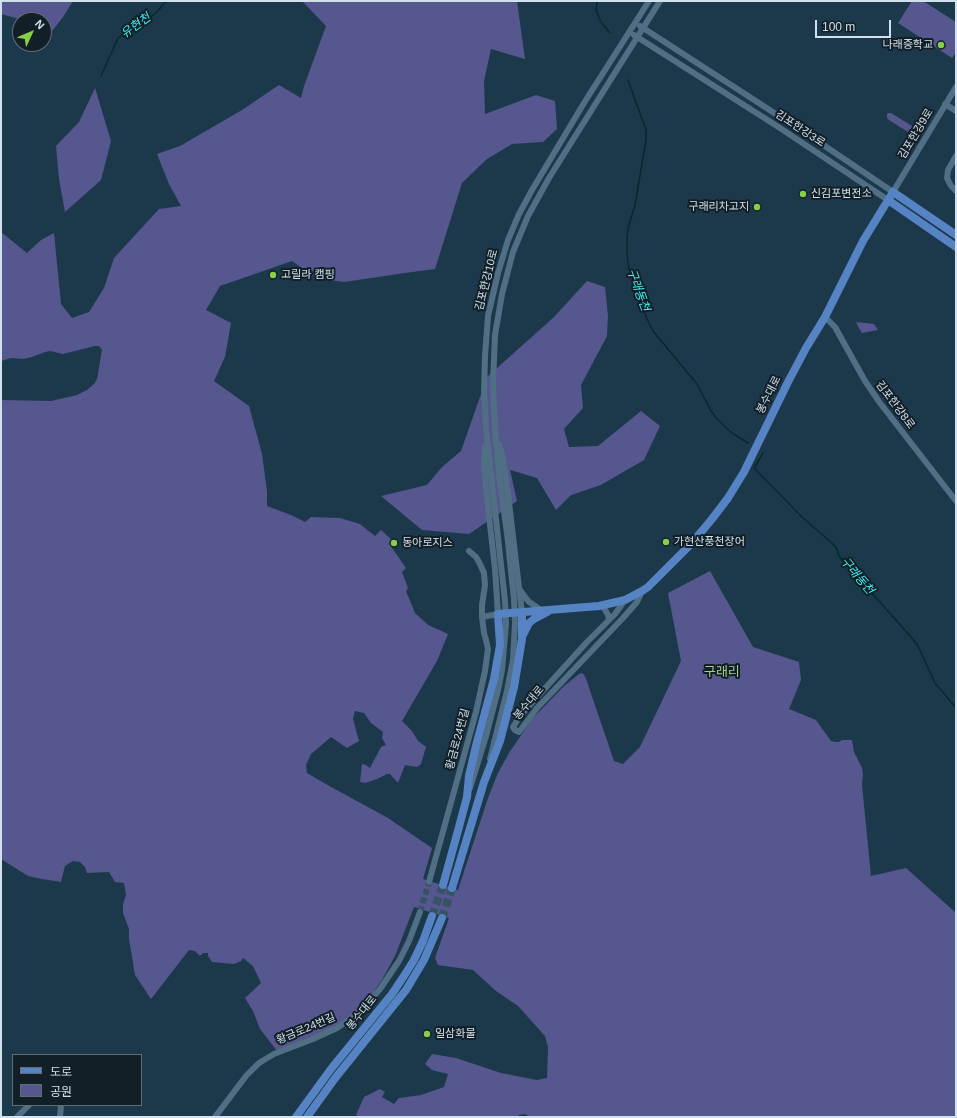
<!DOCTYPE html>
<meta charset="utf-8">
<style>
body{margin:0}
#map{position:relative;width:957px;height:1118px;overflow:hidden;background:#1c394c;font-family:Helvetica,"Noto Sans KR",sans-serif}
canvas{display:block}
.frame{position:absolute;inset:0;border:2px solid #d0e1ed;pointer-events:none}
.legend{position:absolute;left:12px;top:1054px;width:130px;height:52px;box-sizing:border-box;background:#121f27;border:1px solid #5e6d76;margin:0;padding:5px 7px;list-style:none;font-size:12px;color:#d0e1ed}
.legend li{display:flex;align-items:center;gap:8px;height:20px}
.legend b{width:20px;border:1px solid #5e6d76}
.north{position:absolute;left:12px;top:12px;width:40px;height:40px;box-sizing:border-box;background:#121f27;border:1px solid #5e6d76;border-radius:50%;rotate:46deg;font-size:11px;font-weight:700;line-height:16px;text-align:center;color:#d0e1ed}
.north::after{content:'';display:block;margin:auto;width:14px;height:18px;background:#86cf4b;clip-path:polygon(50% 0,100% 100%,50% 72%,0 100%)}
.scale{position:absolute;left:815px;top:20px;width:76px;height:18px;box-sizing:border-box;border:2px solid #d0e1ed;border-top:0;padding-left:5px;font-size:12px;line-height:14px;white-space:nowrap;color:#d0e1ed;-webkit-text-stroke:3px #121f27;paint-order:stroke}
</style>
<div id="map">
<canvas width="957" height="1118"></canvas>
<div class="frame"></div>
<ul class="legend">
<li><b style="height:5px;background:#5683c3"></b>도로</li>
<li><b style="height:11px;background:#55578e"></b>공원</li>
</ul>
<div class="north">N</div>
<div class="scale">100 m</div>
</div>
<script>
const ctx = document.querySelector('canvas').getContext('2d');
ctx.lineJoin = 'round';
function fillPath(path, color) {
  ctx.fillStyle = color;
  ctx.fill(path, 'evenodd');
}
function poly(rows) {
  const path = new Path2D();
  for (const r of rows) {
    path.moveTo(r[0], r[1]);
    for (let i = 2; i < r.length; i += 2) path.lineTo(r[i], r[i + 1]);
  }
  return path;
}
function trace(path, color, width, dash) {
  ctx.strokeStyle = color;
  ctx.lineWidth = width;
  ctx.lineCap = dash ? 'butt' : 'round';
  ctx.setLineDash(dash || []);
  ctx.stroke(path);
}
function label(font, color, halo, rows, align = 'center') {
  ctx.font = font + ' Helvetica,"Noto Sans KR",sans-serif';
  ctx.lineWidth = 4;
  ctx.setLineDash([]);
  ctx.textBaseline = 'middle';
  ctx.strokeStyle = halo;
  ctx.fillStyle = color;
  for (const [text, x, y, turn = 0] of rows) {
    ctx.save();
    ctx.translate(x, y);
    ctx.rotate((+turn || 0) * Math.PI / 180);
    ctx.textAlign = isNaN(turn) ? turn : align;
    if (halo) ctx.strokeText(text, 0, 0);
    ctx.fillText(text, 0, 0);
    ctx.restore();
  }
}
const green = poly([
 [1,1,73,1,63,17,53,30,51,31,44,28,44,20,23,20,1,14],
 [302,1,517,1,525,59,491,49,484,81,485,114,536,95,555,101,557,129,543,142,512,144,487,159,462,183,435,269,405,273,344,282,316,278,292,261,220,286,206,310,231,323,225,357,214,381,249,406,262,454,267,491,267,506,291,515,305,522,311,517,340,518,360,524,375,536,381,530,393,541,390,545,406,568,402,572,408,588,406,591,415,613,428,625,448,634,437,661,402,721,412,731,418,741,426,747,421,764,417,767,405,765,398,783,390,774,387,774,377,779,365,783,360,782,362,764,366,765,370,768,381,747,386,745,382,738,383,732,371,723,364,713,355,711,353,719,359,741,347,748,331,737,311,754,306,765,307,773,324,783,388,818,432,848,423,879,458,890,488,798,498,773,509,753,532,719,564,686,579,674,582,673,585,676,614,761,623,764,640,747,681,661,668,593,710,571,753,647,799,662,801,680,789,709,816,720,831,741,835,742,839,742,842,740,852,740,854,752,862,768,863,774,862,785,871,876,906,868,956,913,956,1117,530,1117,525,1114,519,1115,518,1117,359,1117,356,1115,364,1097,380,1089,385,1092,382,1097,394,1104,399,1098,421,1095,444,1087,448,1074,432,1070,425,1064,432,1054,456,1058,501,1073,537,1080,547,1078,548,1047,545,1036,518,1006,496,991,473,970,438,965,435,958,449,918,414,907,395,956,383,978,373,993,357,1010,337,1025,317,1035,277,1051,260,1029,253,1011,245,998,261,983,253,966,243,958,241,961,234,964,212,962,208,956,208,953,203,953,200,956,195,951,189,950,151,999,135,975,129,939,129,929,123,913,123,904,126,895,124,883,115,882,109,872,87,873,85,867,80,862,73,861,65,866,61,882,42,879,28,876,1,859,1,400,51,401,77,395,87,390,94,384,97,379,102,350,99,346,95,346,63,354,50,351,45,352,32,357,23,359,11,358,1,361,1,232,27,253,41,240,54,233,61,304,72,318,89,312,104,288,114,258,159,209,181,206,169,184,157,154,180,146,242,110,279,85,301,98,304,86,326,26],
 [912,1,923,1,956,22,956,52,952,58,898,23],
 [95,88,111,141,101,180,65,212,59,179,56,146,79,122],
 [889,113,891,113,912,126,913,127,909,132,908,132,889,120,887,118,887,114],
 [587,281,605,287,608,316,607,336,581,385,583,408,564,429,569,447,598,446,641,411,660,426,644,460,601,485,571,495,556,510,537,478,510,470,517,501,469,534,422,530,381,496,427,485,442,467,461,451,487,377,554,317],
 [856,322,874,324,878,330,862,333,859,328]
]);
const stream = poly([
 [597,1,596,10,598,15,601,22,610,33],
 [101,76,118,38,123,34,130,31,147,20,157,12,166,1],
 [628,80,646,130,646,140,635,205,628,228,627,239,627,251,628,265,638,296,647,319,653,331,697,384,710,409,716,418,732,433,748,443],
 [763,453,754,468,802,517,833,544,837,549,838,554,842,560,904,629,917,644,935,683,956,708]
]);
const minorTunnel = poly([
 [420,912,429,882]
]);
const majorTunnel = poly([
 [432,916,443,885],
 [442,918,452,888]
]);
const minor = poly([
 [640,26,816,140,893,192,956,87],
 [634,35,780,128,888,200],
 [945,104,956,111],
 [956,156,948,170,947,178,951,186,956,191],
 [825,317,835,327,865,381,880,403,956,501],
 [499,444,503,458,508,494,522,613],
 [469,551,476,557,479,562,484,573,485,585,482,605,482,617],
 [520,590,528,601,542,611],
 [625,600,615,614,587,642,529,706,520,716,513,727,515,730,519,732,537,708,623,618,637,602,642,591],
 [603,606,608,615,609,620],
 [490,759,507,691,513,660,515,624,514,599,507,533,499,475,495,429,493,384,495,335,502,294,513,252,528,216,549,178,660,1],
 [470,788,486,736,498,690,502,670,506,624,505,601,486,428,484,392,485,356,488,316,498,273,508,240,519,214,532,190,584,103,649,1],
 [429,882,476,712,485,671,488,649,486,640,484,633,482,617,498,614,495,569,487,498,484,464,485,446],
 [17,1117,29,1105],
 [60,1117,61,1105],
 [215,1117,246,1076,259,1063,274,1054,313,1039,337,1028,355,1015,367,1004,380,989,399,961,409,941,420,912]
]);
const major = poly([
 [888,200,956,247],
 [523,635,529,623,534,619,549,611],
 [443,885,459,827,467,797,469,776,476,746,494,679,500,645,498,614,599,606,625,600,642,591,648,587,691,544,712,519,728,498,744,472,788,382,806,348,825,317,863,241,893,192,956,235],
 [452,888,484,782,500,741,514,687,522,639,522,613],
 [296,1117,331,1069,392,994,404,976,414,960,423,941,432,916],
 [307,1117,336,1077,406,990,424,960,442,918]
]);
const markers = [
 [941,45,4,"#86cf4b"],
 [803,194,4,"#86cf4b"],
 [757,207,4,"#86cf4b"],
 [273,275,4,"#86cf4b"],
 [666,542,4,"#86cf4b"],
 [394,543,4,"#86cf4b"],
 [427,1034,4,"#86cf4b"]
];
const poiNames = [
 ["나래중학교",933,45,"right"],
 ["신김포변전소",811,194],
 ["구래리차고지",749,207,"right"],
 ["고릴라 캠핑",281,275],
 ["가현산풍천장어",674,542],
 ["동아로지스",402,543],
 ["일삼화물",435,1034]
];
const streetNames = [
 ["김포한강3로",800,129,33],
 ["김포한강9로",916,134,-59],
 ["김포한강10로",487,280,-76],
 ["봉수대로",769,395,-63],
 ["김포한강8로",895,405,53],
 ["봉수대로",529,703,-50],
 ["황금로24번길",458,739,-75],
 ["봉수대로",362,1013,-51],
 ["황금로24번길",306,1029,-23]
];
const waterNames = [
 ["유현천",136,26,-36],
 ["구래동천",638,290,70],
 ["구래동천",857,576,50]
];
const quarterNames = [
 ["구래리",722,672]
];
fillPath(green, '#55578e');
trace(stream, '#022b2c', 1.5);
trace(minorTunnel, '#375264', 6, [6, 3]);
trace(majorTunnel, '#375264', 8, [8, 4]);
trace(minor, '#516f84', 6);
trace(major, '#5683c3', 8);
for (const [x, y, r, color] of markers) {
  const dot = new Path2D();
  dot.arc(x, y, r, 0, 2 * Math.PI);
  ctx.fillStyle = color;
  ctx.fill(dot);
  trace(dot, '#121f27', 1.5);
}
label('11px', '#d0e1ed', '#121f27', poiNames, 'left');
label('11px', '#d0e1ed', '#121f27', streetNames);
label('italic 12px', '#42f4f7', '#121f27', waterNames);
label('13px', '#a5ce8b', '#121f27', quarterNames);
</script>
